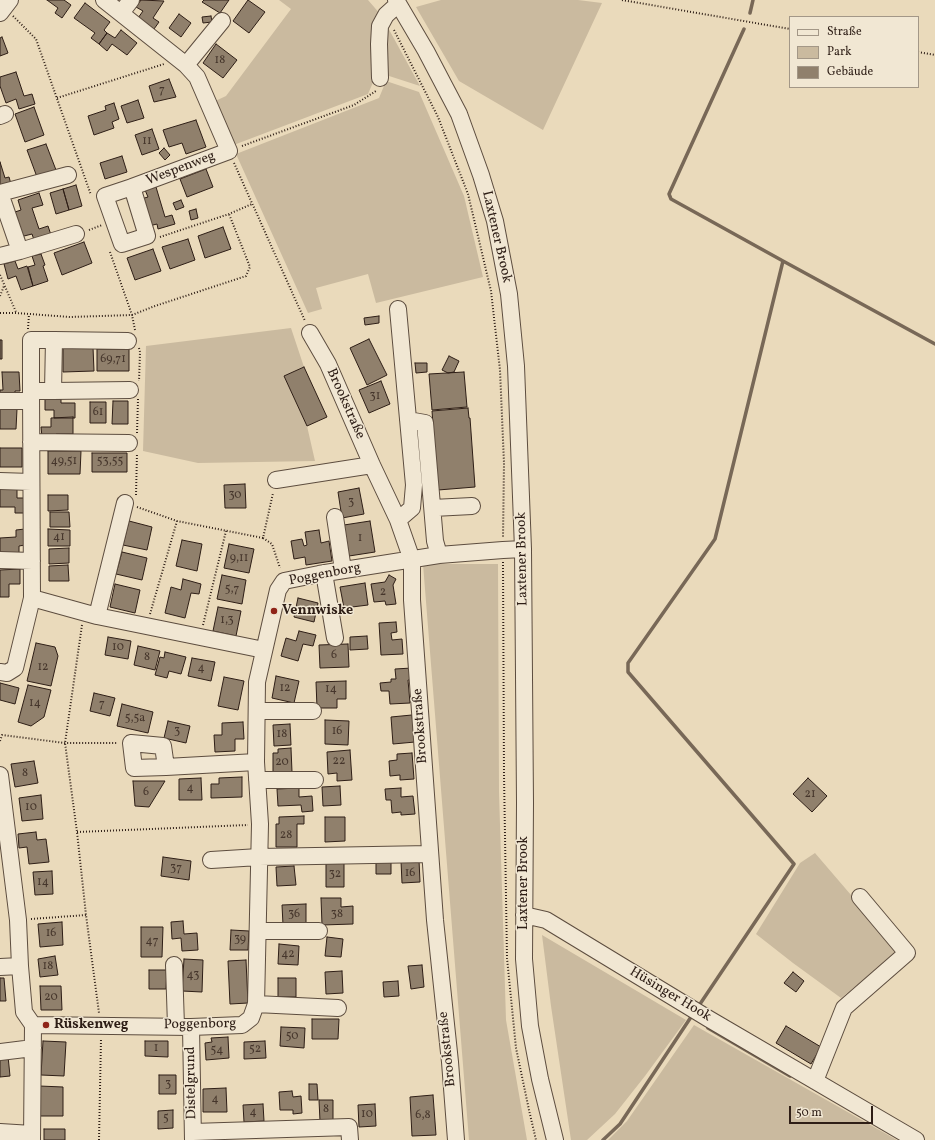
<!DOCTYPE html>
<meta charset="utf-8">
<style>
body{margin:0}
#map{position:relative;width:935px;height:1140px;overflow:hidden;background:#eadabb;font-family:Vollkorn,serif}
canvas{display:block}
.legend{position:absolute;left:789px;top:16px;width:130px;height:72px;box-sizing:border-box;background:#f1e7d3;border:1px solid #a39787;margin:0;padding:5px 7px;list-style:none;font-size:12px;color:#2e1e16}
.legend li{display:flex;align-items:center;gap:8px;height:20px}
.legend b{width:20px;border:1px solid #a39787}
.scale{position:absolute;left:789px;top:1106px;width:84px;height:18px;box-sizing:border-box;border:2px solid #2e1e16;border-top:0;padding-left:5px;font-size:12px;line-height:14px;white-space:nowrap;color:#2e1e16;-webkit-text-stroke:3px #f1e7d3;paint-order:stroke}
</style>
<div id="map">
<canvas width="935" height="1140"></canvas>
<ul class="legend">
<li><b style="height:5px;background:#f1e7d3"></b>Straße</li>
<li><b style="height:11px;background:#caba9f"></b>Park</li>
<li><b style="height:11px;background:#90806c"></b>Gebäude</li>
</ul>
<div class="scale">50 m</div>
</div>
<script>
const ctx = document.querySelector('canvas').getContext('2d');
ctx.lineJoin = 'round';
function fillPath(path, color) {
  ctx.fillStyle = color;
  ctx.fill(path, 'evenodd');
}
function poly(rows) {
  const path = new Path2D();
  for (const r of rows) {
    path.moveTo(r[0], r[1]);
    for (let i = 2; i < r.length; i += 2) path.lineTo(r[i], r[i + 1]);
  }
  return path;
}
function trace(path, color, width, dash) {
  ctx.strokeStyle = color;
  ctx.lineWidth = width;
  ctx.lineCap = dash ? 'butt' : 'round';
  ctx.setLineDash(dash || []);
  ctx.stroke(path);
}
function label(font, color, halo, rows, align = 'center') {
  ctx.font = font + ' Vollkorn,serif';
  ctx.lineWidth = 3;
  ctx.setLineDash([]);
  ctx.textBaseline = 'middle';
  ctx.strokeStyle = halo;
  ctx.fillStyle = color;
  for (const [text, x, y, turn = 0] of rows) {
    ctx.save();
    ctx.translate(x, y);
    ctx.rotate((+turn || 0) * Math.PI / 180);
    ctx.textAlign = isNaN(turn) ? turn : align;
    if (halo) ctx.strokeText(text, 0, 0);
    ctx.fillText(text, 0, 0);
    ctx.restore();
  }
}
const green = poly([
 [279,0,368,0,381,15,420,86,386,75,374,80,368,94,231,146,211,103,226,96,291,9],
 [441,0,578,0,602,3,543,130,459,81,416,7],
 [386,81,419,92,464,196,483,277,376,303,368,274,316,288,322,309,308,313,236,154,379,98],
 [291,328,304,367,284,376,307,426,315,461,198,463,143,451,146,346],
 [423,564,498,564,499,792,506,1020,527,1140,469,1140],
 [815,853,899,951,841,998,793,963,756,934,800,863],
 [542,935,686,1020,645,1076,615,1114,587,1140,571,1140,551,1006],
 [694,1025,897,1140,608,1140,627,1121]
]);
const stream = poly([
 [750,13,753,0],
 [783,261,935,344],
 [698,1007,794,864,628,672,628,663,715,539,783,261,671,199,669,194,744,29],
 [708,1028,790,1076],
 [603,1140,620,1124,693,1014]
]);
const building = poly([
 [47,0,64,0,71,5,62,18,55,13,58,8,47,0],
 [141,0,164,1,153,18,159,22,154,29,138,18,143,11,136,7,141,0],
 [204,0,229,0,220,13,202,2,204,0],
 [248,0,265,12,249,33,233,21,248,0],
 [85,3,110,22,104,30,107,33,99,44,91,38,95,33,74,18,85,3],
 [179,14,191,23,181,37,169,28,179,14],
 [211,16,212,22,203,23,202,17,211,16],
 [121,30,137,43,127,55,112,44,107,51,99,44,107,33,115,38,121,30],
 [2,37,8,53,0,56,0,38,2,37],
 [216,44,237,60,223,78,203,63,216,44],
 [16,72,24,96,32,94,35,104,19,109,16,99,6,103,0,86,0,77,16,72],
 [169,79,176,97,154,102,149,86,169,79],
 [138,100,144,118,127,123,121,106,138,100],
 [114,103,119,119,112,122,114,128,94,135,88,116,106,110,105,106,114,103],
 [34,107,44,135,25,142,15,114,34,107],
 [196,120,206,147,186,154,182,143,169,147,163,130,196,120],
 [152,129,159,149,142,155,135,135,152,129],
 [46,144,56,170,37,177,27,150,46,144],
 [164,148,170,155,165,160,159,153,164,148],
 [122,156,127,172,105,179,100,163,122,156],
 [0,162,5,178,9,177,11,184,0,187,0,162],
 [206,169,213,187,187,197,180,179,206,169],
 [76,185,82,206,69,210,63,189,76,185],
 [156,187,165,217,172,215,175,224,158,229,157,224,149,226,141,199,148,197,145,190,156,187],
 [63,189,69,210,56,214,50,193,63,189],
 [39,193,43,205,32,208,39,229,48,226,51,235,34,240,32,234,20,237,12,213,21,210,18,200,39,193],
 [181,200,184,207,176,210,173,203,181,200],
 [196,209,198,218,191,220,189,211,196,209],
 [223,227,231,249,205,258,198,236,223,227],
 [188,239,195,260,170,269,162,247,188,239],
 [84,242,92,263,62,275,54,253,84,242],
 [153,249,161,271,135,280,127,258,153,249],
 [41,254,45,265,43,266,48,281,33,286,28,267,35,265,32,256,41,254],
 [15,261,18,269,27,266,33,286,21,290,16,276,8,279,4,264,15,261],
 [379,316,379,323,365,325,364,318,379,316],
 [369,339,387,375,367,385,350,348,369,339],
 [0,340,2,340,2,359,0,359,0,340],
 [93,347,94,371,63,372,63,348,93,347],
 [97,349,129,349,129,371,97,371,97,349],
 [449,356,459,361,454,372,448,373,442,370,449,356],
 [415,363,427,363,427,372,416,373,415,363],
 [304,367,327,417,307,426,284,376,304,367],
 [2,372,19,372,20,391,15,391,15,396,0,396,0,390,3,390,2,372],
 [464,372,467,407,432,410,429,374,464,372],
 [381,381,390,404,369,413,359,390,381,381],
 [45,399,61,399,61,403,75,403,75,418,54,418,54,410,45,410,45,399],
 [113,401,128,401,128,424,112,424,113,401],
 [90,402,106,402,106,423,90,423,90,402],
 [468,408,469,418,470,418,475,487,438,490,432,411,468,408],
 [0,409,17,409,16,429,0,429,0,409],
 [73,417,73,434,56,434,56,437,42,437,41,427,51,427,51,418,73,417],
 [0,448,22,448,22,467,0,467,0,448],
 [48,451,81,451,80,474,48,474,48,451],
 [92,453,127,453,127,472,92,472,92,453],
 [245,484,246,508,225,508,224,485,245,484],
 [0,487,17,487,17,498,24,498,24,513,15,513,15,507,0,507,0,487],
 [359,488,364,514,342,518,338,492,359,488],
 [48,495,68,495,68,510,48,511,48,495],
 [50,512,69,512,70,527,50,527,50,512],
 [129,521,152,527,147,550,123,545,129,521],
 [370,521,375,552,349,556,344,525,370,521],
 [25,529,25,545,19,546,19,555,0,555,0,538,16,537,16,530,25,529],
 [48,529,70,530,70,546,48,546,48,529],
 [319,530,321,543,329,541,332,561,306,565,305,557,294,559,291,541,302,539,304,546,307,545,305,532,319,530],
 [182,540,202,544,197,571,176,566,182,540],
 [229,544,254,549,249,573,224,568,229,544],
 [69,548,69,563,49,564,49,549,69,548],
 [122,552,147,558,142,580,116,574,122,552],
 [68,565,69,581,49,581,49,566,68,565],
 [20,569,20,584,9,584,9,597,0,597,0,570,20,569],
 [222,575,246,580,242,604,217,599,222,575],
 [389,575,396,579,393,585,396,604,386,605,385,601,374,602,371,584,385,582,389,575],
 [183,579,201,584,199,594,191,593,185,618,165,613,171,587,181,590,183,579],
 [365,583,368,605,344,608,340,587,365,583],
 [115,584,140,590,135,613,110,607,115,584],
 [298,598,318,603,314,622,294,617,298,598],
 [218,607,241,611,236,636,213,631,218,607],
 [396,622,397,632,391,633,392,640,402,639,403,654,381,655,379,623,396,622],
 [299,631,316,635,313,646,303,644,298,661,281,656,286,638,296,641,299,631],
 [367,636,368,649,350,650,350,637,367,636],
 [108,637,131,641,128,659,105,655,108,637],
 [36,643,55,647,58,656,51,686,27,681,36,643],
 [348,644,349,667,320,668,319,645,348,644],
 [138,646,160,651,155,670,134,665,138,646],
 [165,652,186,657,181,674,169,671,167,678,155,675,160,657,164,658,165,652],
 [192,658,215,662,211,681,188,676,192,658],
 [412,668,413,680,408,680,410,703,390,704,389,691,381,691,380,683,391,682,391,679,396,679,395,669,412,668],
 [276,676,299,681,294,703,272,698,276,676],
 [224,677,244,681,238,710,218,706,224,677],
 [346,681,346,699,337,699,337,708,317,708,316,682,346,681],
 [0,683,19,688,15,704,0,700,0,683],
 [28,685,51,690,44,717,31,726,18,722,28,685],
 [94,693,115,698,110,716,90,711,94,693],
 [122,704,153,712,148,733,117,726,122,704],
 [412,715,415,742,393,744,391,717,412,715],
 [325,720,349,721,348,745,325,744,325,720],
 [168,721,190,726,186,743,164,738,168,721],
 [243,722,244,739,235,739,235,751,215,752,214,735,222,735,222,723,243,722],
 [290,724,291,745,274,746,273,725,290,724],
 [291,748,292,772,273,772,273,753,278,753,278,749,291,748],
 [350,750,352,780,337,781,337,773,328,774,327,752,350,750],
 [412,753,414,779,400,780,400,775,390,776,389,761,397,760,397,754,412,753],
 [34,761,38,783,15,787,11,764,34,761],
 [242,777,242,797,211,798,211,784,219,784,219,778,242,777],
 [201,778,202,800,179,800,179,779,201,778],
 [808,778,827,796,812,812,793,794,808,778],
 [133,781,165,781,149,807,135,806,133,781],
 [340,786,341,805,323,806,322,787,340,786],
 [299,788,299,797,312,796,313,811,302,812,301,805,278,806,277,789,299,788],
 [401,788,401,797,413,796,415,814,401,815,401,812,392,813,391,800,386,800,385,789,401,788],
 [41,795,43,819,22,821,19,798,41,795],
 [304,816,304,824,297,824,297,847,276,847,276,824,279,824,279,817,304,816],
 [325,817,345,817,345,841,325,842,325,817],
 [36,832,37,840,46,839,49,862,29,864,27,847,19,848,18,834,36,832],
 [163,857,191,861,189,880,161,876,163,857],
 [376,859,391,859,391,874,376,874,376,859],
 [419,860,420,882,402,883,401,861,419,860],
 [326,863,344,863,344,887,326,887,326,863],
 [294,866,296,885,277,886,276,867,294,866],
 [52,871,53,894,35,895,33,872,52,871],
 [321,898,341,898,341,907,353,906,353,924,322,925,321,898],
 [306,904,306,925,283,925,282,905,306,904],
 [183,921,184,934,197,933,198,950,182,951,181,938,172,939,171,922,183,921],
 [62,922,63,945,40,947,38,924,62,922],
 [141,927,163,927,162,957,141,957,141,927],
 [231,930,249,931,248,950,230,950,231,930],
 [327,937,343,939,341,957,325,956,327,937],
 [279,944,299,946,298,965,278,964,279,944],
 [55,956,58,975,40,977,38,959,55,956],
 [184,959,203,960,202,992,182,991,184,959],
 [246,960,248,1003,230,1004,228,961,246,960],
 [422,965,424,987,411,989,408,966,422,965],
 [149,970,167,970,166,989,149,989,149,970],
 [342,971,343,993,326,994,325,972,342,971],
 [793,972,804,981,796,992,784,983,793,972],
 [0,978,4,978,6,1001,0,1001,0,978],
 [278,978,296,978,296,997,278,997,278,978],
 [398,981,399,996,384,997,383,982,398,981],
 [40,986,61,986,62,1010,41,1010,40,986],
 [312,1019,339,1019,338,1039,312,1039,312,1019],
 [786,1026,821,1047,811,1064,776,1043,786,1026],
 [281,1027,305,1028,304,1048,280,1046,281,1027],
 [228,1037,229,1058,206,1060,205,1043,212,1042,211,1038,228,1037],
 [43,1041,66,1042,64,1076,41,1075,43,1041],
 [145,1041,168,1041,168,1057,145,1056,145,1041],
 [265,1041,266,1058,244,1059,244,1042,265,1041],
 [8,1056,10,1076,0,1077,0,1057,8,1056],
 [159,1075,176,1075,176,1094,159,1094,159,1075],
 [309,1084,317,1084,318,1100,309,1100,309,1084],
 [39,1086,63,1087,63,1116,39,1116,39,1086],
 [226,1088,227,1112,203,1112,203,1089,226,1088],
 [292,1091,293,1097,301,1096,302,1113,293,1114,293,1110,280,1110,279,1092,292,1091],
 [433,1095,436,1135,412,1136,410,1097,433,1095],
 [319,1100,333,1100,333,1120,320,1121,319,1100],
 [263,1104,264,1121,244,1122,243,1105,263,1104],
 [375,1104,376,1126,359,1127,358,1105,375,1104],
 [173,1110,173,1128,158,1129,158,1111,173,1110],
 [44,1129,65,1129,65,1140,44,1140,44,1129]
]);
const path = poly([
 [622,0,790,29],
 [13,16,36,39,91,195],
 [394,30,438,117,468,194,491,291,500,370,504,463,503,538],
 [918,52,935,55],
 [57,98,164,64],
 [242,146,354,105,376,91],
 [234,163,305,321],
 [89,230,102,225],
 [160,237,229,214,252,204],
 [110,252,132,315,135,330],
 [0,275,16,312],
 [0,296,4,286],
 [0,313,16,313,70,317,132,315,155,306,246,276,250,267,229,214],
 [28,329,29,314],
 [139,348,140,352,139,381],
 [137,433,138,399],
 [136,495,137,453],
 [137,507,177,521,263,538,273,493],
 [263,538,272,544,280,568],
 [503,562,504,775,507,958,516,1048,529,1110,536,1140],
 [150,614,177,521],
 [82,625,65,743,77,832,86,915,99,1013],
 [203,625,226,531],
 [0,741,2,735,65,743,118,743],
 [77,832,248,825],
 [31,919,86,915],
 [99,1140,101,1039]
]);
const minor = poly([
 [104,0,186,65,197,77,229,151,132,187,105,196,122,244,147,236,132,187],
 [396,0,426,51,459,114,481,175,495,221,509,294,516,366,523,549,525,803,524,959,530,1026,540,1079,555,1140],
 [0,13,10,0],
 [121,13,131,0],
 [186,65,222,21],
 [380,78,379,44,380,26,386,15,398,4],
 [0,116,5,114],
 [0,193,68,175],
 [0,193,20,251],
 [0,256,20,251,76,234],
 [398,309,414,485,412,508,398,520],
 [310,333,328,364,372,465,398,520,412,560,412,600,435,920,450,1062,456,1140],
 [54,340,128,341],
 [31,391,31,340,54,340,53,391,31,391,32,598,97,616,264,650],
 [53,391,130,390],
 [0,401,31,401],
 [408,420,425,423,435,541,439,555],
 [31,442,129,443],
 [276,480,372,465],
 [0,481,31,482],
 [433,508,472,506],
 [335,517,343,570],
 [0,560,32,561],
 [324,573,335,638],
 [97,616,125,503],
 [0,672,7,673,15,668,32,598],
 [257,711,313,711],
 [166,767,134,768,131,743,163,746,166,767,256,762],
 [0,775,18,920,20,966,24,1012,33,1025,32,1140],
 [257,780,315,780],
 [211,860,259,857,430,854],
 [524,915,546,920,709,1019,916,1140],
 [258,931,319,931],
 [174,965,176,1026],
 [0,967,20,966],
 [256,1004,338,1008],
 [33,1025,191,1027,242,1025,251,1018,256,1004,260,824,256,762,257,682,278,590,284,581,319,574,439,555,503,550,523,549],
 [191,1027,193,1140],
 [0,1052,33,1048],
 [815,1081,844,1008,907,953,860,897],
 [0,1132,32,1134],
 [193,1132,349,1127,350,1140]
]);
const markers = [
 [274,611,4,"#8f2418"],
 [46,1025,4,"#8f2418"]
];
const numberNames = [
 ["18",220,61],
 ["7",162,91],
 ["11",147,142],
 ["69,71",113,360],
 ["31",375,397],
 ["61",98,413],
 ["49,51",64,462],
 ["53,55",110,462],
 ["30",235,496],
 ["3",351,503],
 ["41",59,538],
 ["1",360,539],
 ["9,11",239,559],
 ["5,7",232,590],
 ["2",383,593],
 ["1,3",227,621],
 ["10",118,648],
 ["6",334,656],
 ["8",147,658],
 ["12",43,668],
 ["4",201,669],
 ["12",285,689],
 ["14",331,690],
 ["14",35,704],
 ["7",102,705],
 ["5,5a",135,719],
 ["3",177,732],
 ["16",337,732],
 ["18",282,735],
 ["22",339,762],
 ["20",282,763],
 ["8",25,774],
 ["4",190,789],
 ["6",146,793],
 ["21",810,795],
 ["10",31,808],
 ["28",286,836],
 ["37",176,869],
 ["16",410,874],
 ["32",335,875],
 ["14",43,883],
 ["36",294,915],
 ["38",337,915],
 ["16",51,934],
 ["39",240,940],
 ["47",152,942],
 ["42",288,955],
 ["18",48,967],
 ["43",193,976],
 ["20",51,998],
 ["50",292,1037],
 ["1",156,1049],
 ["52",255,1050],
 ["54",217,1051],
 ["3",168,1085],
 ["4",215,1100],
 ["8",326,1110],
 ["4",253,1113],
 ["10",367,1115],
 ["6,8",423,1116],
 ["5",166,1119]
];
const streetNames = [
 ["Wespenweg",181,169,-21],
 ["Laxtener Brook",496,237,77],
 ["Brookstraße",345,404,66],
 ["Laxtener Brook",523,559,-91],
 ["Poggenborg",325,575,-11],
 ["Brookstraße",421,726,-94],
 ["Laxtener Brook",524,883,-90],
 ["Hüsinger Hook",670,995,31],
 ["Poggenborg",200,1025,-1],
 ["Brookstraße",448,1049,-96],
 ["Distelgrund",192,1083,-91]
];
const poiNames = [
 ["Vennwiske",282,611],
 ["Rüskenweg",54,1025]
];
fillPath(green, '#caba9f');
trace(stream, '#786857', 3.5);
fillPath(building, '#90806c');
trace(building, '#2e1e16', 1);
trace(minor, '#5d4d3f', 18);
trace(path, '#2e1e16', 2, [1, 2]);
trace(minor, '#f1e7d3', 16);
for (const [x, y, r, color] of markers) {
  const dot = new Path2D();
  dot.arc(x, y, r, 0, 2 * Math.PI);
  ctx.fillStyle = color;
  ctx.fill(dot);
  trace(dot, '#f1e7d3', 1.5);
}
label('12px', '#46362c', null, numberNames);
label('14px', '#2e1e16', '#f1e7d3', streetNames);
label('bold 14px', '#2e1e16', '#f1e7d3', poiNames, 'left');
</script>
